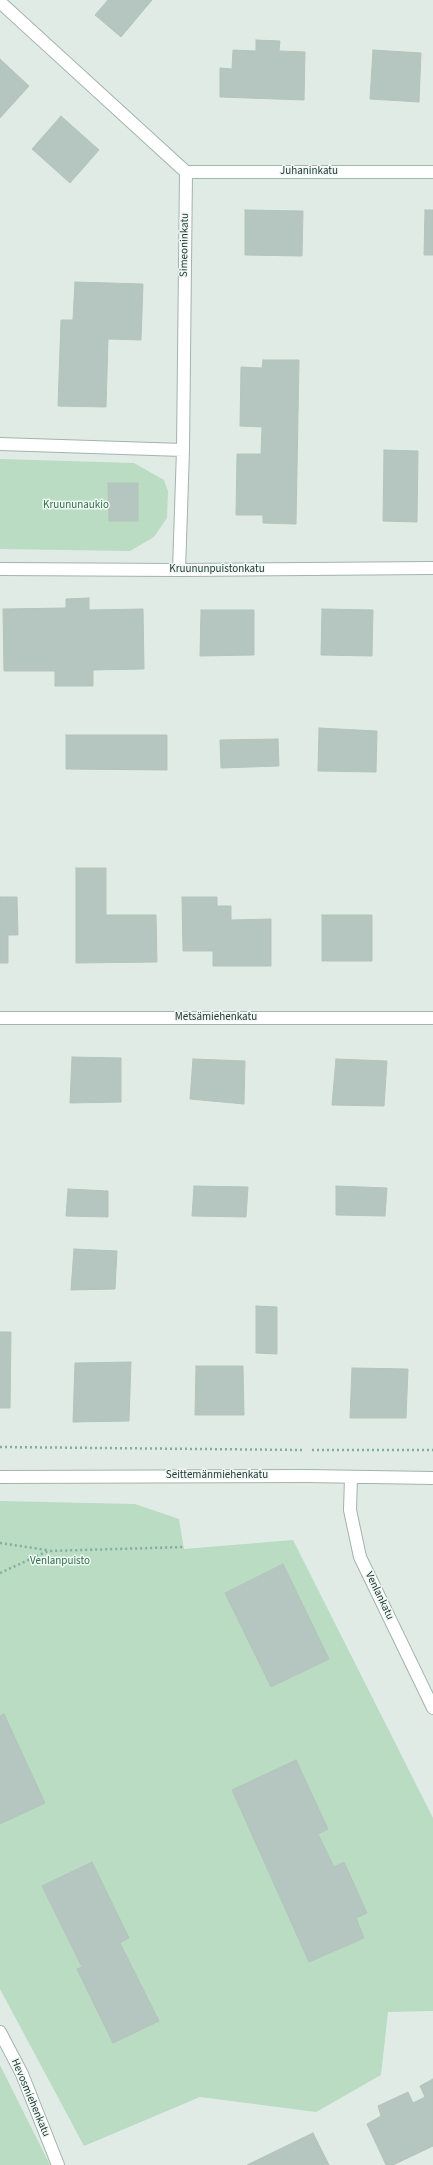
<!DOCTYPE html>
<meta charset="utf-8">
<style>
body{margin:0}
canvas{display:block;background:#e0ebe6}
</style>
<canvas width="433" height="2165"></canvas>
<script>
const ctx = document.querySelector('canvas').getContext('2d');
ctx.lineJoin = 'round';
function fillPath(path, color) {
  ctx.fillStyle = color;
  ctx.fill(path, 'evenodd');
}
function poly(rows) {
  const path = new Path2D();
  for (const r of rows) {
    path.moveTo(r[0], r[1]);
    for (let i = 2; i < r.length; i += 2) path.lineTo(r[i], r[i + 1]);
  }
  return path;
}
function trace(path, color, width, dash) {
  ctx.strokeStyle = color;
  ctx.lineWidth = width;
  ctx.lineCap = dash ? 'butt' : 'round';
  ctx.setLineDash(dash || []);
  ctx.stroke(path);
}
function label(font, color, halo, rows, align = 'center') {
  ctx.font = font + ' "Source Sans 3",sans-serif';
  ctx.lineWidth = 3;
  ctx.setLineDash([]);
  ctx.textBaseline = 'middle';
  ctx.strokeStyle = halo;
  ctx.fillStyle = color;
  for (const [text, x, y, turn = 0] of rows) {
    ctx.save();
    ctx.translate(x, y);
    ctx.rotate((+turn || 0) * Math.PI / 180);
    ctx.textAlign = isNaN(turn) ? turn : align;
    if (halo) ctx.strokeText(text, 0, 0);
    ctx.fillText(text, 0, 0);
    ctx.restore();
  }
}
const green = poly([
 [0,459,134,463,164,480,168,491,167,518,154,537,130,551,0,549],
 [0,1501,135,1504,179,1519,184,1549,293,1540,433,1818,433,2011,388,2012,381,2075,316,2112,200,2097,84,2146,0,1989],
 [0,2065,50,2165,0,2165]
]);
const building = poly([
 [108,0,152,0,121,37,95,15,108,0],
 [256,40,280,41,279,51,305,52,304,100,220,97,220,68,232,69,233,50,256,51,256,40],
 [373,50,421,53,419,102,370,99,373,50],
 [0,59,29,86,0,118,0,59],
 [61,116,99,150,70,183,32,149,61,116],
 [245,210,303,211,302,256,245,255,245,210],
 [425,210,433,210,433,255,424,255,425,210],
 [75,282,143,284,141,340,108,339,106,407,58,406,61,320,73,320,75,282],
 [263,360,299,360,296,524,263,523,263,515,236,515,237,454,261,454,262,427,240,426,241,367,262,368,263,360],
 [384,450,418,451,417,522,383,521,384,450],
 [108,483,138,483,138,521,109,521,108,483],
 [89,598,89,610,143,609,144,669,93,670,93,686,55,686,55,671,4,671,3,609,66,608,66,599,89,598],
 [322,609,373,610,372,656,321,655,322,609],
 [201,610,254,610,254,655,200,656,201,610],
 [319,728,377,731,376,772,318,771,319,728],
 [66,735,167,735,167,770,66,769,66,735],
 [278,739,279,766,221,768,220,740,278,739],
 [76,868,106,868,106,915,156,915,157,962,76,963,76,868],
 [0,897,17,897,18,935,8,935,8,963,0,963,0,897],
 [182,897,217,897,217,906,231,906,231,920,271,919,271,966,213,966,213,951,183,951,182,897],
 [322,915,372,915,372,961,322,961,322,915],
 [72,1057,121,1058,121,1102,70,1103,72,1057],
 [193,1059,245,1061,244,1104,190,1099,193,1059],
 [336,1059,387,1061,384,1106,332,1105,336,1059],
 [194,1186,248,1187,246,1217,192,1216,194,1186],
 [336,1186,387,1188,385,1216,336,1215,336,1186],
 [68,1189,108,1191,108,1217,66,1216,68,1189],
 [74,1249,117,1251,115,1289,71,1290,74,1249],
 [256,1306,277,1307,277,1354,256,1353,256,1306],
 [0,1332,11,1332,10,1408,0,1408,0,1332],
 [131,1362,129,1421,73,1422,75,1363,131,1362],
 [196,1366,243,1366,244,1415,195,1415,196,1366],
 [352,1368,408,1369,406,1418,350,1418,352,1368],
 [283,1564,329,1659,271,1687,225,1593,283,1564],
 [4,1714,45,1803,0,1824,0,1716,4,1714],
 [296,1760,328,1829,318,1834,334,1867,344,1862,367,1913,356,1918,364,1938,309,1962,232,1790,296,1760],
 [92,1862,129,1938,120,1943,159,2021,113,2043,77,1969,82,1967,42,1886,92,1862],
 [433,2079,433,2146,393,2165,386,2165,367,2124,381,2116,378,2106,408,2092,413,2103,425,2097,420,2086,433,2079],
 [313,2133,329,2165,247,2165,313,2133]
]);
const path = poly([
 [0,1447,303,1450],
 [312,1450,433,1450],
 [0,1543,47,1550],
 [0,1573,48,1551,184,1547]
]);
const minor = poly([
 [0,2,186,172,183,450,179,570],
 [186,172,433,172],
 [0,444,183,450],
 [0,569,179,570,433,568],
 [0,1018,433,1018],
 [0,1477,307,1476,433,1478],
 [351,1478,350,1510,360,1557,433,1708],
 [0,2032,22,2074,58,2165]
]);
const streetNames = [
 ["Juhaninkatu",309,172],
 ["Simeoninkatu",185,245,-89],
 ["Kruununpuistonkatu",217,570],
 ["Metsämiehenkatu",216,1018],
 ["Seittemänmiehenkatu",217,1476],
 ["Venlankatu",379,1596,64],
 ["Hevosmiehenkatu",30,2098,67]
];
const parkNames = [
 ["Kruununaukio",76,506],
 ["Venlanpuisto",60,1562]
];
fillPath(green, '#b9dcc3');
fillPath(building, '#b5c5bf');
trace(building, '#b3c4bd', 1);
trace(minor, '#a3b3ad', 14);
trace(path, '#81aea0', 2.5, [2, 3]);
trace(minor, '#fff', 12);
label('11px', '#213b34', '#f0f7f4', streetNames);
label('11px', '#2c7048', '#f0f7f4', parkNames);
</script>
